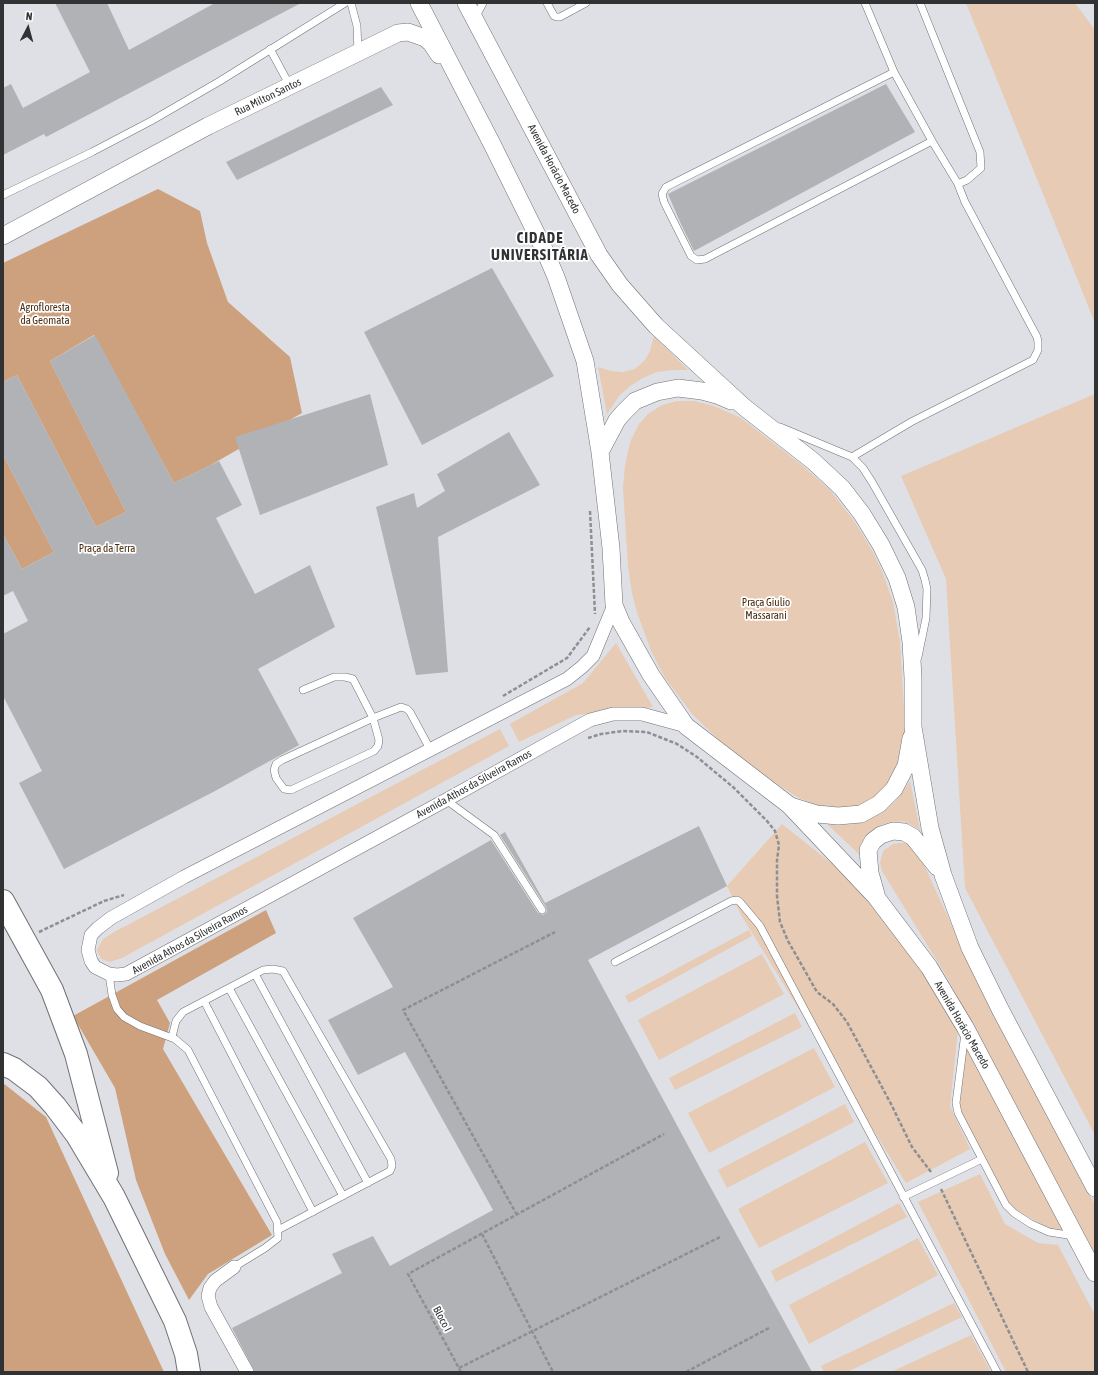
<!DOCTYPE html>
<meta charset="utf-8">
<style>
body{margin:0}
#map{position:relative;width:1098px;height:1375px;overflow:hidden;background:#dfe0e5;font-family:"Asap Condensed",sans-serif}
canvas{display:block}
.frame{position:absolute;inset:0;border:4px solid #313233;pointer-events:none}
.north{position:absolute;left:8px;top:8px;width:40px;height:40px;-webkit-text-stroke:3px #fff;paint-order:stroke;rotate:6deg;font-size:11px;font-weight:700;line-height:16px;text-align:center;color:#313233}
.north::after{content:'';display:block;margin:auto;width:14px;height:18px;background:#313233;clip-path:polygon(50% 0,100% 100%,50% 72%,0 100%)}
</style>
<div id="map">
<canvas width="1098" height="1375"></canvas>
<div class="frame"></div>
<div class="north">N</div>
</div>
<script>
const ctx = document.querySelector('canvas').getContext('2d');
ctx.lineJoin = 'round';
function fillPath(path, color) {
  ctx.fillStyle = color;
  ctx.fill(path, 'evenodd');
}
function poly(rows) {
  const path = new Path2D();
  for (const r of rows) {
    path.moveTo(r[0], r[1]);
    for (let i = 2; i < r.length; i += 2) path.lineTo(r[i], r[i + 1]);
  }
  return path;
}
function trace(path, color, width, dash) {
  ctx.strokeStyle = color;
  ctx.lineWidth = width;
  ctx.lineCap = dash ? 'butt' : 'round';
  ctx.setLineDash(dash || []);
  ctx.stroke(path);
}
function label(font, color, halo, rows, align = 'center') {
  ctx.font = font + ' "Asap Condensed",sans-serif';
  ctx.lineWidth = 3.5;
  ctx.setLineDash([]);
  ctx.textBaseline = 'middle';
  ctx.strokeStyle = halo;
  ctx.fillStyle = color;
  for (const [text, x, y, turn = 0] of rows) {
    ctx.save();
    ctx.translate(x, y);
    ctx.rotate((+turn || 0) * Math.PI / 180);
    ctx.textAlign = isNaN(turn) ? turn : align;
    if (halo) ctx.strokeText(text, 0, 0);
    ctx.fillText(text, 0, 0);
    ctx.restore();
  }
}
const green = poly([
 [966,3,1075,3,1095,30,1095,323],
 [654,336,688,370,674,370,657,372,643,378,630,386,619,396,607,414,598,367,611,371,623,372,635,369,645,360,650,351],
 [1095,394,1095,1135,965,888,946,579,901,476],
 [677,401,694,401,714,406,741,418,803,466,831,491,854,521,872,550,882,571,893,602,900,642,905,724,903,748,896,774,886,790,871,803,851,809,834,810,815,805,797,797,774,782,718,739,693,715,665,678,651,651,637,612,632,593,628,567,623,488,625,465,630,442,639,424,648,414,662,405],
 [616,643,653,707,576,715,519,742,510,724,583,683],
 [500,729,509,746,122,958,110,962,101,959,97,950,103,939,116,931],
 [910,781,920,830,910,824,901,821,891,822,881,825,873,832,863,858,827,824,840,825,852,824,868,820,886,810,896,801],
 [782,824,845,874,878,913,912,956,958,1029,950,1106,970,1149,906,1183,741,915,727,886],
 [900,843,906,843,912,846,918,852,971,967,1095,1205,1095,1257,948,979,882,871,880,863,883,851,893,844],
 [749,930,752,936,629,1003,625,996],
 [762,954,784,994,659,1060,638,1020],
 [795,1013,802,1027,675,1090,669,1078],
 [967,1045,1069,1232,1051,1229,1017,1211,1009,1203,961,1113,960,1104],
 [814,1048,835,1087,709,1153,688,1113],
 [845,1104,854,1122,727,1188,718,1170],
 [865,1142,888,1183,759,1248,738,1209],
 [980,1174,1005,1224,1038,1243,1058,1245,1095,1315,1095,1372,1006,1372,918,1202],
 [899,1203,907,1217,776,1282,771,1271],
 [918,1238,938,1275,809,1344,789,1305],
 [954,1303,962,1317,847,1372,824,1372,821,1366],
 [971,1335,991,1372,891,1372]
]);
const forest = poly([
 [158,189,200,211,207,243,228,302,290,357,302,413,209,466,174,483,94,335,50,361,126,512,96,527,17,375,3,382,3,263],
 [3,455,54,552,22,569,3,534],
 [266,910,276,933,157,1000,170,1023,163,1049,272,1235,208,1274,189,1300,165,1254,136,1180,115,1088,73,1016],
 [3,1083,46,1117,164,1372,3,1372]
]);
const building = poly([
 [55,3,107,3,129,50,215,3,301,3,46,137,44,134,3,155,3,88,11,84,23,108,90,72],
 [886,84,915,132,694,251,680,222,668,194],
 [381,87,393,105,237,180,226,162],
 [492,268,554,376,422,445,364,332],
 [95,335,174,483,219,461,242,505,216,518,255,594,310,565,335,627,258,669,299,745,215,791,64,869,19,783,42,771,3,696,3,634,28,621,13,591,3,596,3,534,22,569,54,552,3,455,3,382,17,375,96,527,126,512,50,361],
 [370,394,388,465,260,515,235,437],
 [509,432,540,485,438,537,448,672,416,675,376,507,414,493,417,508,445,491,437,474],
 [699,826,727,886,588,960,706,1179,812,1372,255,1372,232,1328,342,1273,332,1254,373,1236,390,1266,493,1210,405,1052,358,1075,328,1020,393,987,353,918,491,840,538,913,543,915,547,912,546,907,500,835,505,832,545,903]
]);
const path = poly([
 [590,511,595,614],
 [503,696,567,658,590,627],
 [588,738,601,734,623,731,647,732,677,744,697,757,733,787,767,821,775,831,779,845,777,860,777,896,780,922,788,941,817,992,833,1004,847,1022,891,1104,912,1147,931,1172],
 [39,932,104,901,124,895],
 [941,1189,1028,1372],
 [517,1215,403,1010,555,932],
 [482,1234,553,1372],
 [459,1368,720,1237],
 [461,1372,408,1274,664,1134],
 [686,1372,769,1328]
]);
const service = poly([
 [351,3,357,26,358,52],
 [547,3,554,16,557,17,560,17,586,3],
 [865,3,894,72,932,141,958,184],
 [475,18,483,3],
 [270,49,290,86],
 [894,72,666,187,662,194,664,202,691,256,697,260,705,259,932,141],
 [3,195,92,152,151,121,220,81,345,3],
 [780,427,852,457,863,468,872,482,922,570,925,580,927,589,926,618,918,657],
 [852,457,911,422,1033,360,1038,350,1038,342,1037,337,965,202,959,187,958,184,967,180,981,168,980,152,920,3],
 [303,690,334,677,345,677,353,679,373,718,379,740,378,746,374,751,291,790,284,789,276,778,274,770,276,764,282,760,373,718,401,707,407,709,410,712,430,749],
 [446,800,494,835,542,910],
 [615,962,731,901,737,900,740,902,760,926,997,1372],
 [109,974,112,995,117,1009,124,1017,140,1026,175,1039,188,1050,277,1222,278,1238,265,1248,234,1267],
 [255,974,368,1183],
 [229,988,343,1196],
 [204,1001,313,1212],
 [965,1033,956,1103,958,1113,1006,1205,1014,1213,1031,1224,1049,1232,1074,1236],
 [172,1037,176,1021,183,1012,263,970,273,969,283,971,391,1159,392,1166,390,1171,278,1230],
 [903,1197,982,1159]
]);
const minor = poly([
 [614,605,593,656,582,667,567,679,184,877,111,918,98,928,91,935,88,950,91,961,95,967,109,974,117,975,126,974,446,800,590,720,613,714,642,714,686,726],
 [234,1267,215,1281,210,1288,208,1296,211,1307,247,1372]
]);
const tertiary = poly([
 [419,3,492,144,544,249,556,277,585,361,600,452,611,548,614,605,621,622,651,675,686,726,789,805,876,897,929,967,965,1027,1095,1273],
 [466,3,599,255,620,285,656,326,744,407,813,461,842,488,862,514,881,545,897,578,906,607,911,642,913,678,913,727,930,828,943,875,970,948,1000,1009,1095,1188],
 [3,236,208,126,398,33,408,32,425,38,431,43,439,55],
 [600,452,617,420,623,413,635,401,657,392,678,388,702,391,717,395,731,401],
 [791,806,817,814,838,816,861,814,879,804,894,789,906,766,911,738],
 [876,894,870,873,868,850,873,841,881,835,893,831,904,832,913,837,937,867]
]);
const motorway = poly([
 [3,901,52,990,76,1054,107,1173],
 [3,1064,14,1069,38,1087,55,1106,77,1135,114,1197,175,1321,186,1354,189,1372]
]);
const streetNames = [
 ["Rua Milton Santos",268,97,-26],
 ["Avenida Horácio Macedo",554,169,62],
 ["Avenida Athos da Silveira Ramos",474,784,-29],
 ["Avenida Athos da Silveira Ramos",190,940,-29],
 ["Avenida Horácio Macedo",962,1025,60],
 ["Bloco I",442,1319,62]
];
const parkNames = [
 ["Agrofloresta",45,308],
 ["da Geomata",45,321],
 ["Praça da Terra",107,549],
 ["Praça Giulio",766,603],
 ["Massarani",766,616]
];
const districtNames = [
 ["CIDADE",540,238],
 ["UNIVERSITÁRIA",540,255]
];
fillPath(green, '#e7cbb4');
fillPath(forest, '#cda17d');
fillPath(building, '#b0b2b6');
trace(service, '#6f7174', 8);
trace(minor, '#6f7174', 14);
trace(tertiary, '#6f7174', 18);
trace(motorway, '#6f7174', 24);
trace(path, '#8e8f92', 2.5, [4, 2]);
trace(service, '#fff', 7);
trace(minor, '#fff', 13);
trace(tertiary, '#fff', 17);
trace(motorway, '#fff', 22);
label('11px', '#313233', '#fff', streetNames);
label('11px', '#4b2d10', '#fff', parkNames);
ctx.letterSpacing = '1px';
label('bold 15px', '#313233', '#fff', districtNames);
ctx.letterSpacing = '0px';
</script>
